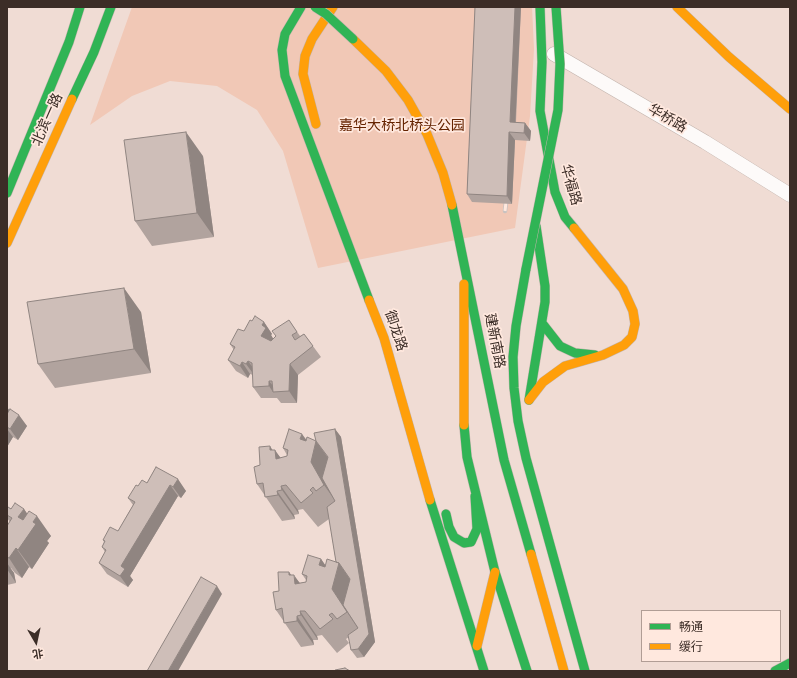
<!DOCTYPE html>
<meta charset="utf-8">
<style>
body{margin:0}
#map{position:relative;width:797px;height:678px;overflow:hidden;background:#f0dcd4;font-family:Jost,"Noto Sans SC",sans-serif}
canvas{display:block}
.frame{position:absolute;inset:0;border:8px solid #3c2d27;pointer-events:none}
.legend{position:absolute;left:641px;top:610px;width:140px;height:52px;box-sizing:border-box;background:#ffe8de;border:1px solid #b19d95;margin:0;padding:5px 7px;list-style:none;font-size:12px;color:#3c2d27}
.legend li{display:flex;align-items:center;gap:8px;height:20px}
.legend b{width:20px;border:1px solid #b19d95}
.north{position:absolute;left:16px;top:622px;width:40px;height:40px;-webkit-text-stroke:3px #ffe8de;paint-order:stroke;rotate:171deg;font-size:11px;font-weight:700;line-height:16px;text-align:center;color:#3c2d27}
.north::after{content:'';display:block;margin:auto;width:14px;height:18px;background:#3c2d27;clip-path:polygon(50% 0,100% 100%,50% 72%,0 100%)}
</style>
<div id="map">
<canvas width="797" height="678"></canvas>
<div class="frame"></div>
<ul class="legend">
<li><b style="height:5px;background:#30b455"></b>畅通</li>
<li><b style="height:5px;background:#ff9f0a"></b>缓行</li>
</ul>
<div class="north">北</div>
</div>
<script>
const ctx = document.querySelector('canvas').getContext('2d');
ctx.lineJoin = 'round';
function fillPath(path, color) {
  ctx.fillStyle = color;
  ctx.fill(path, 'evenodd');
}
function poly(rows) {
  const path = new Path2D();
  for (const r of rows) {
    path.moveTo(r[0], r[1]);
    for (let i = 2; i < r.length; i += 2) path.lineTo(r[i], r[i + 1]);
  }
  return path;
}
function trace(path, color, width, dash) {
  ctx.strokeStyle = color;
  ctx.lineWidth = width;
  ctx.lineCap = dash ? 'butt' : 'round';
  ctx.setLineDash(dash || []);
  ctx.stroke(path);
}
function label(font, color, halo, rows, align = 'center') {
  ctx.font = font + ' Jost,"Noto Sans SC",sans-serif';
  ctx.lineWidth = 3.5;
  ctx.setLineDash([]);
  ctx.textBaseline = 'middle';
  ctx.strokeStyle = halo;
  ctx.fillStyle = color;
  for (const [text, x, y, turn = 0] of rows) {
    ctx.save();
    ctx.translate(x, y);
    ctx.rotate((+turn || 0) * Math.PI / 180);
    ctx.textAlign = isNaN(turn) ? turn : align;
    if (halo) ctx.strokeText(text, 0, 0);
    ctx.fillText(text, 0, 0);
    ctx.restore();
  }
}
const green = poly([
 [132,7,532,7,534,49,530,116,515,228,318,268,283,151,257,110,217,86,170,81,132,96,90,125]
]);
const street = poly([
 [554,54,705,142,790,195]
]);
const fast = poly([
 [301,7,285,34,282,50,285,76,369,300],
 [540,7,542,62,540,111,555,192,565,217,574,228],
 [72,99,94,52,111,7],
 [7,193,69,42,80,7],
 [452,205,504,460,531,554],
 [526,269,516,326,513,357,514,388,518,421,526,458,585,671],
 [542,323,560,346,575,353,595,355],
 [529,400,545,302,545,286,536,226],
 [464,425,467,457,495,572,527,671],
 [430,500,484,671],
 [446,514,449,527,454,537,464,543,471,542,477,529,475,496],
 [775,671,790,663]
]);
const slow = poly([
 [677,7,729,57,790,109],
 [353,39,386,71,408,100,427,134,443,173,452,205],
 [316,124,303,74,305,56,312,39,333,7],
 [7,243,72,99],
 [369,300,384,338,430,500],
 [529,400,543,382,565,366,603,355,624,345,632,337,635,324,633,311,623,289,574,228],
 [464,425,464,284],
 [531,554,564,671],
 [477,646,495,572]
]);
const rail = poly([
 [505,211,507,193]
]);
const fastBridge = poly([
 [315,7,326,14,353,39],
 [526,269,558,110,560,64,556,7]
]);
const wall = poly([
 [475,7,521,7,516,122,525,123,531,131,530,141,515,140,512,204,472,202,467,194],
 [203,156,214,237,152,246,135,221],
 [141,312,151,373,55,388,38,364],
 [289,320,300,336,304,334,321,357,298,375,297,403,281,403,277,398,261,398,253,387,253,375,250,374,248,378,236,371,228,360,234,350,230,344,244,331,252,321,264,322,272,334,271,335,273,339],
 [7,407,9,410,27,426,18,440,13,437,7,447],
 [335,429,341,437,375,642,364,657,357,658,351,650,349,637,346,639,349,643,337,653,322,635,317,636,318,640,313,640,314,645,301,647,276,610,279,591,292,575,300,583,306,582,306,580,302,574,321,559,325,565,336,562,329,519,318,527,303,509,298,510,299,514,294,515,295,519,282,521,257,484,260,465,273,450,281,458,287,456,287,455,283,448,316,441],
 [156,467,186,491,181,498,178,496,130,576,133,580,128,587,107,574,99,563,105,552,102,547,104,542,103,540,118,531,133,505,128,498,138,486,147,483],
 [7,508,24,509,27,514,51,536,47,541,49,543,32,569,29,567,22,578,15,573,11,568,10,568,14,573,16,583,7,585,7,526,10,522,7,518]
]);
const shadedWall = poly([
 [515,7,521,7,515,130,510,122],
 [525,123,531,131,530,141,524,133],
 [186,132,203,156,214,237,197,213],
 [509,132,515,140,512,204,507,196],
 [124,288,141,312,151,373,134,349],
 [264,322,272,334,271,335,274,340,269,347,261,336,262,325],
 [248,361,256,372,255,376,246,364],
 [242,362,250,374,248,378,240,366],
 [290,364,298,375,297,403,289,391],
 [269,381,277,391,273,392,269,386],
 [7,407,15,419,7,416],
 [19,415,27,426,18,440,10,429],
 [7,429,13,437,7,447],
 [335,429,341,437,375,642,364,657,358,649,369,634],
 [302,434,314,450,316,441,333,465,341,509,324,485,311,462,300,439],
 [270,446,275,454,275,450,292,474,293,483,270,450],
 [178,479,186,491,181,498,173,487],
 [170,485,178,496,130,576,133,580,128,587,120,576,121,566],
 [281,486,298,510,299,514,282,490],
 [277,491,294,515,295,519,278,495],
 [24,509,35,525,33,522,37,516,51,536,47,541,49,543,32,569,18,550,18,517],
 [16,548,29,567,22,578,9,558],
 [321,559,335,579,339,563,355,587,363,636,347,612,332,589,319,565],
 [7,563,14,573,16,583,7,569],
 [289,572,295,580,294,575,311,599,295,584,289,575],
 [217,586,222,594,178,671,168,671],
 [300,611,317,636,318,640,301,615],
 [297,616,313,640,314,645,297,621]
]);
const building = poly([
 [475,7,515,7,510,122,525,123,524,133,509,132,507,196,467,194,475,7],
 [186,132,197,213,135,221,124,140,186,132],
 [124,288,134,349,38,364,27,302,124,288],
 [255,316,264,322,262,325,266,328,261,336,271,341,276,336,272,331,289,320,297,332,292,335,295,340,304,334,313,346,290,364,289,391,273,392,272,381,269,381,269,386,253,387,252,363,248,361,246,364,242,362,240,366,228,360,235,347,230,344,238,329,244,331,250,320,252,321,255,316],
 [10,409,19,415,10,429,7,427,7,414,10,409],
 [289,429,302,434,300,439,306,441,307,437,316,441,311,462,324,485,316,491,313,487,310,490,313,493,301,503,286,485,281,486,282,490,277,491,278,495,265,497,263,483,257,484,254,467,260,465,259,447,270,446,270,450,275,450,276,459,287,456,288,450,283,448,289,429],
 [335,429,369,634,358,649,351,650,348,635,358,628,343,605,350,579,339,563,336,562,327,507,335,501,322,478,328,457,316,441,314,433,335,429],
 [156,467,178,479,173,487,170,485,121,566,125,569,120,576,99,563,106,550,102,547,105,541,103,540,110,527,118,531,135,502,128,498,136,485,138,486,142,480,147,483,156,467],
 [15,503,24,509,18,517,23,520,29,511,37,516,33,522,36,524,18,550,16,548,9,558,7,557,7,544,8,543,7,543,7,526,12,518,7,515,7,508,8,507,11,509,15,503],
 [308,555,321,559,319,565,325,567,327,559,339,563,332,589,347,612,337,619,332,613,329,615,333,619,320,629,305,611,300,611,301,615,297,616,297,621,284,623,282,608,276,610,273,592,279,591,278,572,289,572,289,575,294,575,295,584,306,582,307,576,302,574,308,555],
 [201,577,217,586,168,671,147,671,201,577],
 [345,668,350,671,335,671,335,670,345,668]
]);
const streetNames = [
 ["华桥路",667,119,30],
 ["北滨一路",48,120,-66],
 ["华福路",570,185,74],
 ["御龙路",395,331,71],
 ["建新南路",494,341,79]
];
const parkNames = [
 ["嘉华大桥北桥头公园",402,127]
];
fillPath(green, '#f1c8b6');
trace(street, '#c2b3ac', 15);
trace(fast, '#c2b3ac', 10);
trace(slow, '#c2b3ac', 10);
trace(street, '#fdfaf9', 14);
trace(fast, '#30b455', 9);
trace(slow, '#ff9f0a', 9);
trace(rail, '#c8c2c0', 4.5);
trace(rail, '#ffe8de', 3, [9]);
trace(fastBridge, '#c2b3ac', 10, []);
trace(fastBridge, '#30b455', 9);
fillPath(wall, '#b1a39e');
fillPath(shadedWall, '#908581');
fillPath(building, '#cebeb8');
trace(building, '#908581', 1);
label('14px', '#3c2d27', '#ffe8de', streetNames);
label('14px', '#652300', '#ffe8de', parkNames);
</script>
